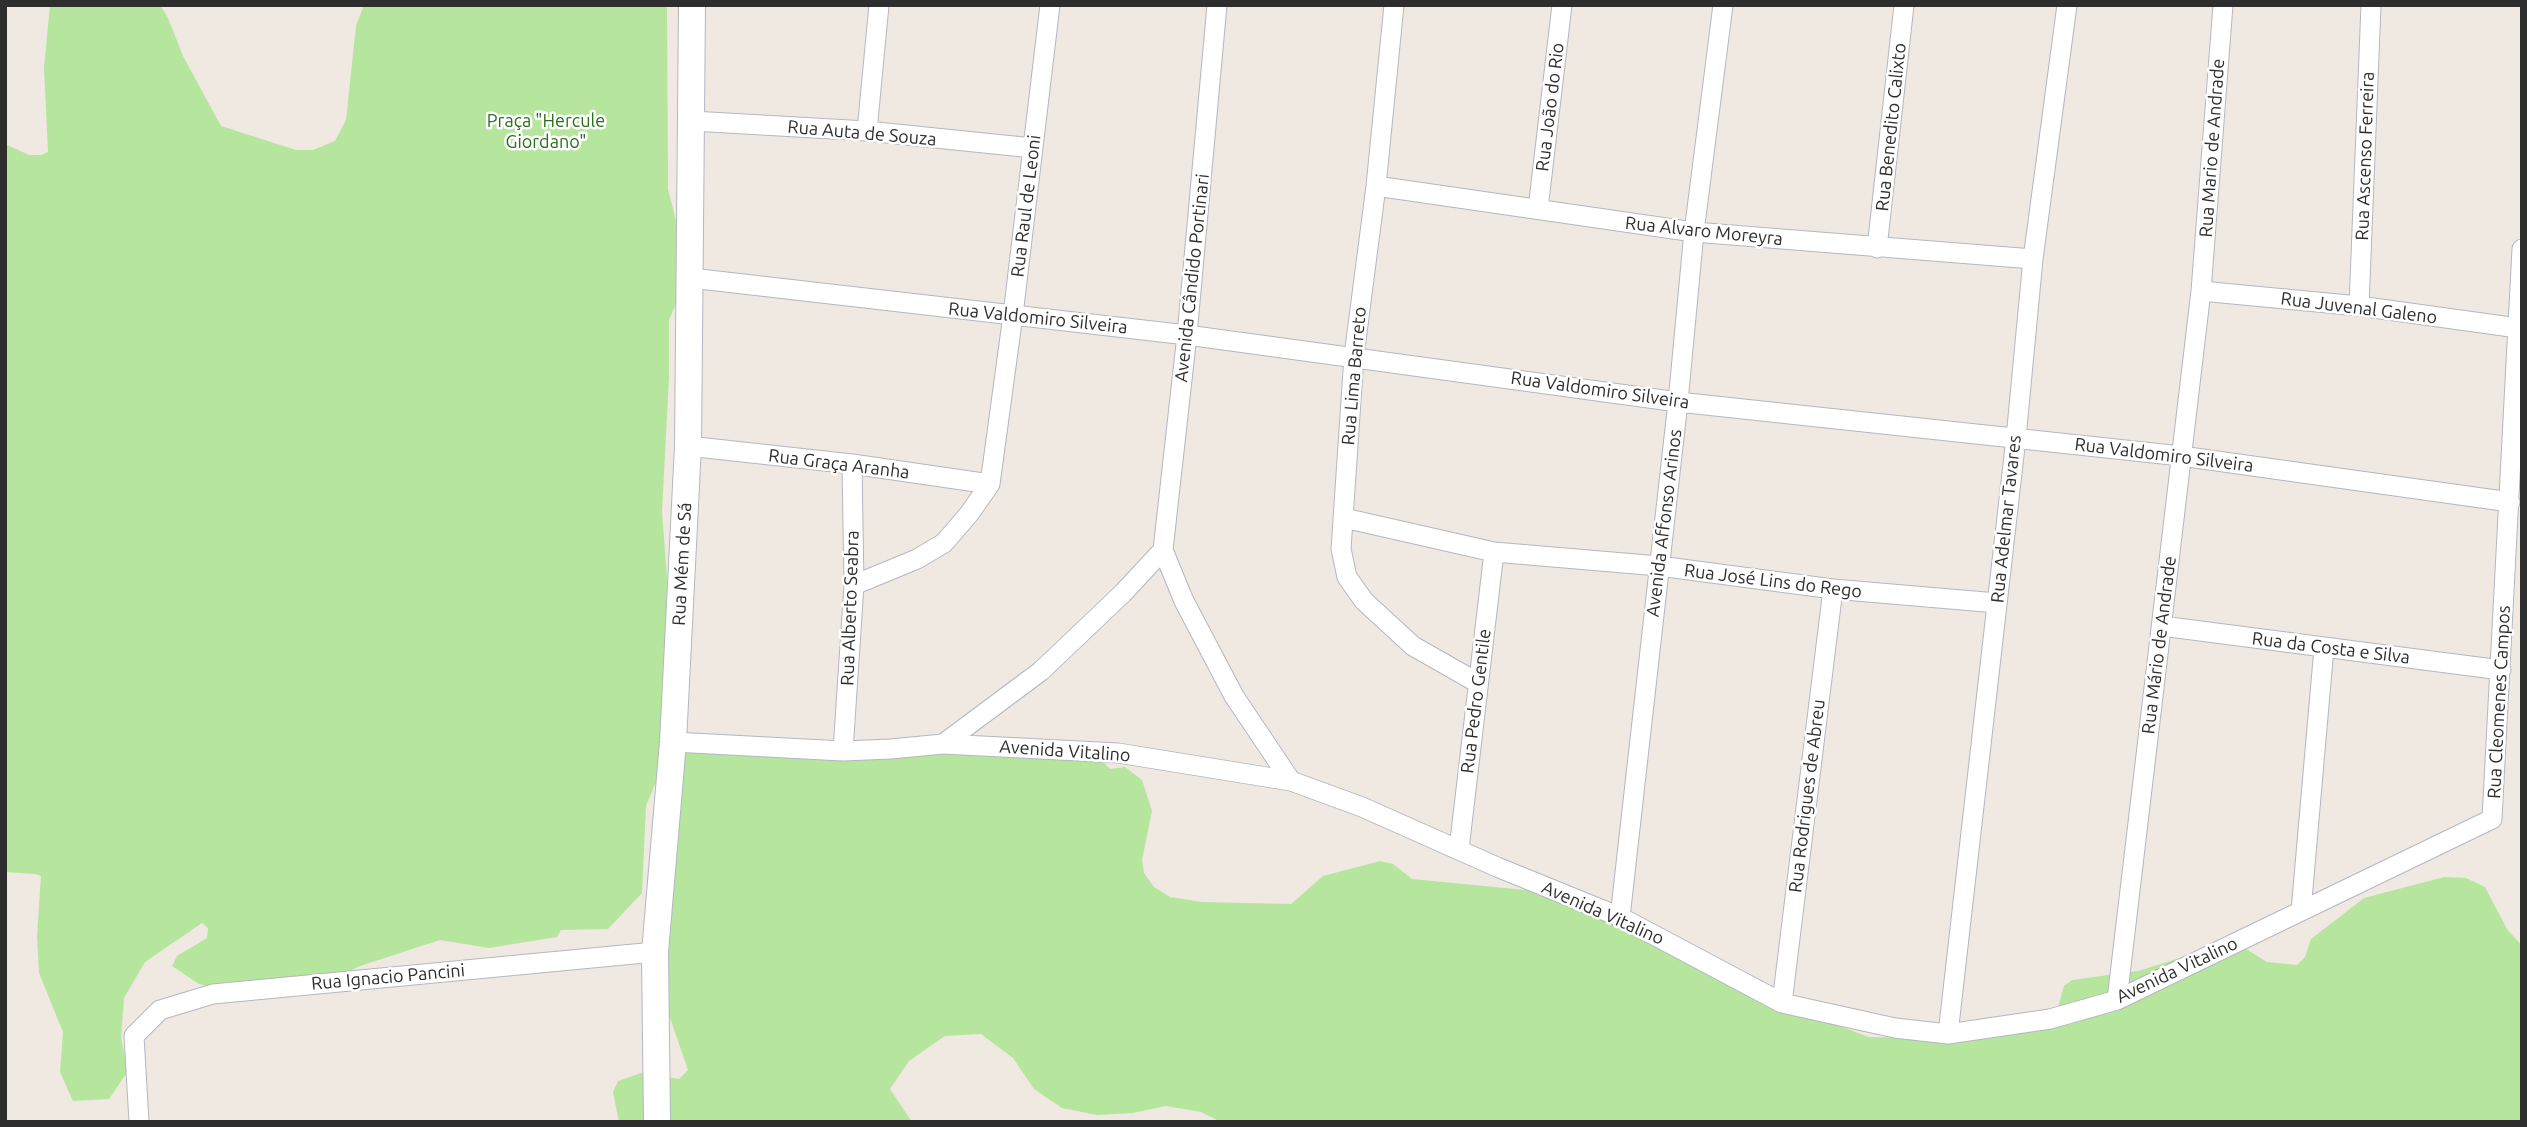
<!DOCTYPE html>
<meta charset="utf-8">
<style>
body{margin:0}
#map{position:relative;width:2527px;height:1127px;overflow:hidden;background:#efe9e1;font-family:Ubuntu,sans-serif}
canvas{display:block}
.frame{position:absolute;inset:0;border:7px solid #2e2e2e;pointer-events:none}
</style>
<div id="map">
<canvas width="2527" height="1127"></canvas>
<div class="frame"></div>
</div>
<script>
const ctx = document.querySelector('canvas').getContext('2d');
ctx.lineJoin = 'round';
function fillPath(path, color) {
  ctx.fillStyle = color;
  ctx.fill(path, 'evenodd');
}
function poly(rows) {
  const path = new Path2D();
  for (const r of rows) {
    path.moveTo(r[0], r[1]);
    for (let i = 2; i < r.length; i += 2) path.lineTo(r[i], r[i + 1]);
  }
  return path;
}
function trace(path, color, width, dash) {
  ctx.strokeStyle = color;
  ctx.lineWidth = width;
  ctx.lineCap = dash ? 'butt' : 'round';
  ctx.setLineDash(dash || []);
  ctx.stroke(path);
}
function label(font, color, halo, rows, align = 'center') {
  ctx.font = font + ' Ubuntu,sans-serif';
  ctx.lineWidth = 5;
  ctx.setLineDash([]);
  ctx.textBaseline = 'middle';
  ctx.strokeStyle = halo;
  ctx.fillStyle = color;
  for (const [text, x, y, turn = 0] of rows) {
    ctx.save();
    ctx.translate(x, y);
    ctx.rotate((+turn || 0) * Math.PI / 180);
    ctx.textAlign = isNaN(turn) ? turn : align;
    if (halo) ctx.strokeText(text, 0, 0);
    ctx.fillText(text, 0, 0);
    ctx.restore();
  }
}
const green = poly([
 [50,5,160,5,168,18,183,56,221,126,296,150,313,150,335,141,346,120,356,26,364,5,667,5,668,189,680,237,679,297,669,320,669,377,662,512,672,642,669,734,1096,754,1110,769,1125,767,1142,780,1152,811,1142,860,1144,873,1154,887,1170,897,1202,902,1291,904,1323,876,1380,861,1393,864,1412,879,1556,893,1734,987,1869,1037,1915,1038,2057,1011,2064,986,2072,980,2138,971,2218,946,2243,947,2267,962,2297,965,2305,957,2311,939,2364,898,2444,877,2466,878,2485,887,2507,929,2522,946,2522,1122,1221,1122,1201,1112,1166,1106,1133,1113,1097,1115,1062,1108,1034,1089,1013,1058,981,1034,945,1036,909,1061,890,1089,912,1122,619,1122,613,1092,618,1081,641,1073,679,1079,688,1070,669,1015,662,931,658,777,646,806,642,893,608,929,561,930,557,937,489,948,440,940,360,966,312,990,300,989,282,977,227,991,199,984,172,966,177,956,207,938,208,928,202,923,145,962,124,998,121,1038,128,1071,109,1099,73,1101,60,1072,63,1032,39,973,37,936,41,876,35,874,5,872,5,144,29,155,41,155,48,152,44,68]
]);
const street = poly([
 [1217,5,1187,335,1163,550,1184,601,1234,696,1291,781],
 [1394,5,1376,186,1354,356,1341,549,1347,577,1364,601,1413,646,1478,683],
 [692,121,867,131,1033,148],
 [867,131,879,5],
 [1376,186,1694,232,2033,259],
 [1538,209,1562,5],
 [1877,248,1904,5],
 [691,278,1187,335,1678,402,2181,456,2510,502],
 [2201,291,2359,306,2518,328],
 [2359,306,2371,5],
 [688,446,852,464,990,484],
 [1344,518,1494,552,1659,566,1833,589,1997,603],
 [854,585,917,559,944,543,969,514,990,484,1013,315,1050,5],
 [2162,626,2501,670],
 [673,742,843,751,891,749,943,744,1118,753,1291,781,1362,807,1497,867,1620,917,1782,1003,1895,1028,1948,1034,2050,1019,2117,1000,2492,819,2522,249],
 [943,744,1041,671,1123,593,1163,550],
 [843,751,854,585,852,464],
 [1459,849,1494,552],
 [2301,911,2324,648],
 [1620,917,1678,402,1694,232,1723,5],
 [2117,1000,2201,291,2223,5],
 [1782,1003,1833,589],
 [1948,1034,2016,438,2033,259,2067,5],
 [139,1122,134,1036,160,1010,213,994,655,952]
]);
const secondary = poly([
 [657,1122,655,952,673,742,688,446,692,5]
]);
const streetNames = [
 ["Rua João do Rio",1550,107,-83],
 ["Rua Benedito Calixto",1891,127,-84],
 ["Rua Auta de Souza",862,133,5],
 ["Rua Mario de Andrade",2212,148,-86],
 ["Rua Ascenso Ferreira",2365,156,-88],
 ["Rua Raul de Leoni",1026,206,-83],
 ["Rua Alvaro Moreyra",1704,231,6],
 ["Avenida Cândido Portinari",1192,278,-84],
 ["Rua Juvenal Galeno",2359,308,7],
 ["Rua Valdomiro Silveira",1038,318,6],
 ["Rua Lima Barreto",1354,376,-85],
 ["Rua Valdomiro Silveira",1600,390,8],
 ["Rua Valdomiro Silveira",2164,455,7],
 ["Rua Graça Aranha",839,464,7],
 ["Rua Adelmar Tavares",2006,519,-84],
 ["Avenida Affonso Arinos",1664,523,-83],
 ["Rua Mém de Sá",682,564,-87],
 ["Rua José Lins do Rego",1773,581,7],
 ["Rua Alberto Seabra",850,608,-88],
 ["Rua Mário de Andrade",2159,645,-83],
 ["Rua da Costa e Silva",2331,648,7],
 ["Rua Pedro Gentile",1476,701,-83],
 ["Rua Cleomenes Campos",2499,702,-87],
 ["Avenida Vitalino",1065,751,4],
 ["Rua Rodrigues de Abreu",1807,796,-83],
 ["Avenida Vitalino",1603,913,24],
 ["Avenida Vitalino",2177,970,-25],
 ["Rua Ignacio Pancini",388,977,-5]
];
const parkNames = [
 ["Praça \"Hercule",546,121],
 ["Giordano\"",546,142]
];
fillPath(green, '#b6e59e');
trace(street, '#b4b7c1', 21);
trace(secondary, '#b4b7c1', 28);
trace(street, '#fff', 19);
trace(secondary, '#fff', 26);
label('18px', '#2e2e2e', '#fff', streetNames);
label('18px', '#2c6e1b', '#fff', parkNames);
</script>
